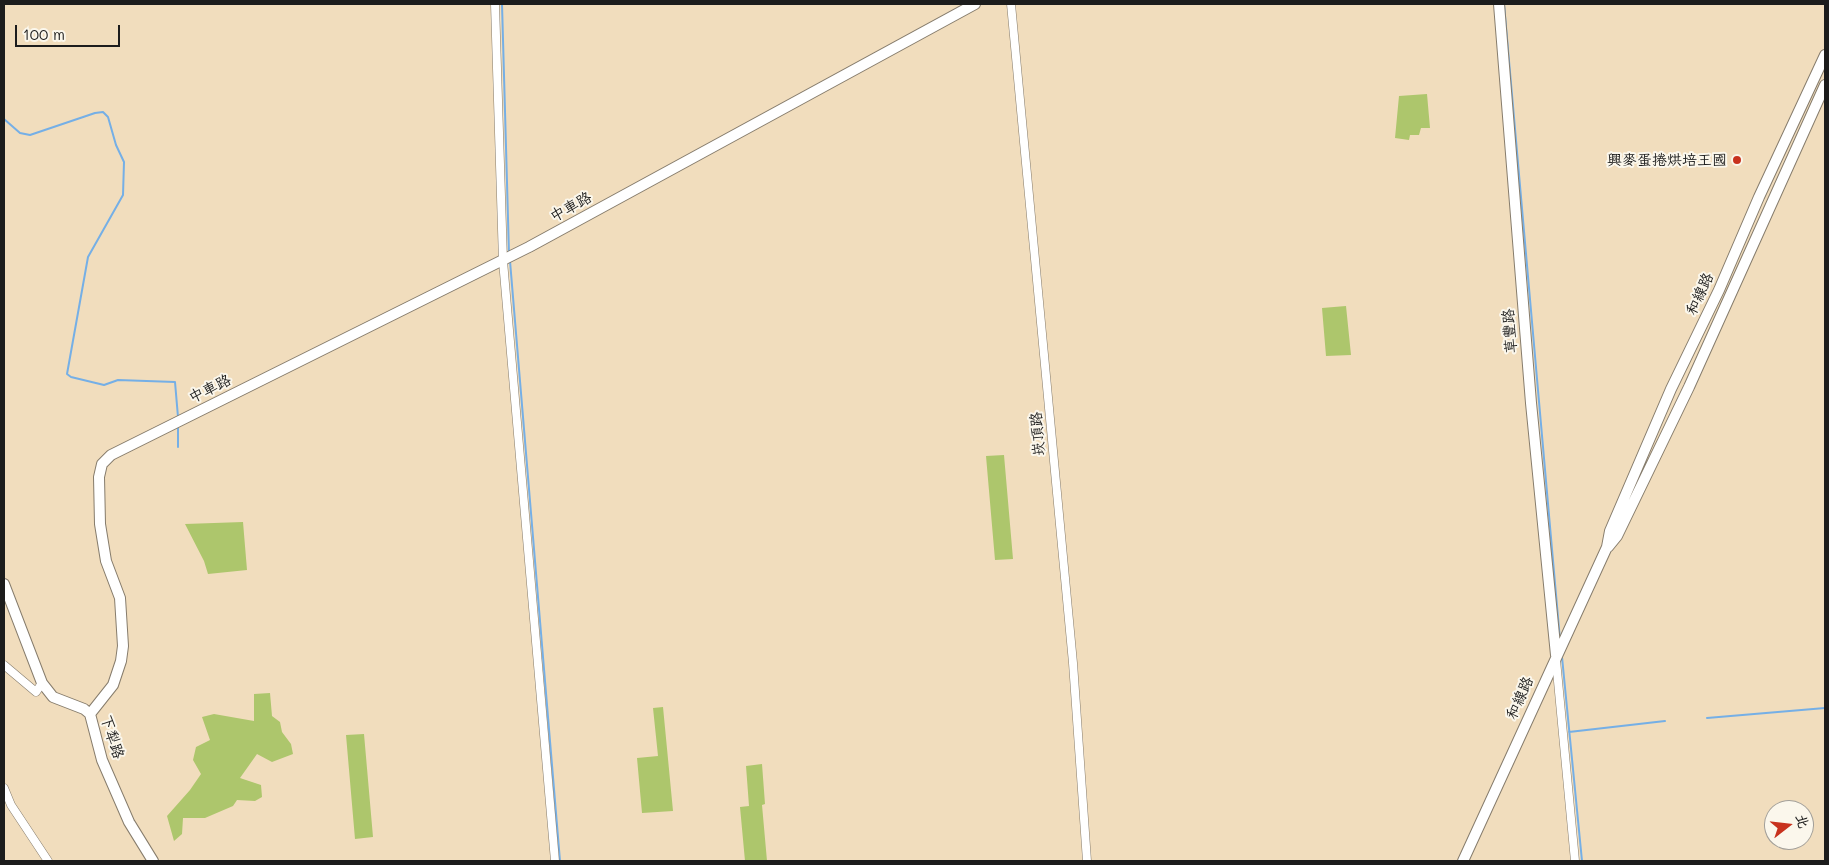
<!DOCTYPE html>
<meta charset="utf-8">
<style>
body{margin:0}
#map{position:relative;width:1829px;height:865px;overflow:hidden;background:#f1ddbd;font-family:Mali,"LXGW WenKai TC",sans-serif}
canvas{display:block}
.frame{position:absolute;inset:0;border:5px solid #1c1c1c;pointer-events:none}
.north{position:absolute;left:1764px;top:800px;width:50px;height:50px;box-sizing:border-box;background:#fbf7ec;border:1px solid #a29f99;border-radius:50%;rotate:74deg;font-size:14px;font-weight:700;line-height:20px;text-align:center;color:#1c1c1c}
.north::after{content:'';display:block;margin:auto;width:18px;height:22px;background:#c8321e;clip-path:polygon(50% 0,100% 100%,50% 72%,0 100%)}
.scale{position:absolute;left:15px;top:25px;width:105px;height:22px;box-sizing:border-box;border:2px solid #1c1c1c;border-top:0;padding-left:6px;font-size:15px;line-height:18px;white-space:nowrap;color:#1c1c1c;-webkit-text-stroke:4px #fbf7ec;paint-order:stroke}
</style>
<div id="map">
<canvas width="1829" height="865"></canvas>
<div class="frame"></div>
<div class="north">北</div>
<div class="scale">100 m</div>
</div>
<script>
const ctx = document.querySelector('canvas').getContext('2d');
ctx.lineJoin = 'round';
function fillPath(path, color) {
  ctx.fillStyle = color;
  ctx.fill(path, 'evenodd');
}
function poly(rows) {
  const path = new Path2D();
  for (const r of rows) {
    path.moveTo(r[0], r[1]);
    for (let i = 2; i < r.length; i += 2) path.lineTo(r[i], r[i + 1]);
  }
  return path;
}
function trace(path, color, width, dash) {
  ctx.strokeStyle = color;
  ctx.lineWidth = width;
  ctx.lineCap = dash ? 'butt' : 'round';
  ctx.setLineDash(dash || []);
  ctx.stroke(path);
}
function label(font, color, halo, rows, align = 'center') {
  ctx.font = font + ' Mali,"LXGW WenKai TC",sans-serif';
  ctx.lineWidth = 4;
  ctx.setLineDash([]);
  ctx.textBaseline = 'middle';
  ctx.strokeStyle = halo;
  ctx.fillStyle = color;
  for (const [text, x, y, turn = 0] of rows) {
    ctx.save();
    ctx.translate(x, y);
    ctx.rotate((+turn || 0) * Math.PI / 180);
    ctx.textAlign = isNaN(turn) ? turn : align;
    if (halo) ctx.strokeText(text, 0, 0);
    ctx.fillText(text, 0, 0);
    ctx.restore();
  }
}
const green = poly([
 [1427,94,1430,128,1421,128,1419,135,1410,135,1409,140,1395,138,1399,96],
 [1346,306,1351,355,1326,356,1322,308],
 [1004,455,1013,559,995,560,986,456],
 [243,522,247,570,208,574,204,561,185,524],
 [270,693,272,716,280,722,282,732,291,744,293,754,272,762,257,754,240,778,261,785,262,797,255,801,237,800,233,806,205,818,183,818,182,834,174,841,167,816,190,790,201,774,193,760,196,747,210,740,202,717,214,714,254,721,254,694],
 [663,707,673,811,642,813,637,758,658,756,653,708],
 [364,734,373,837,355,839,346,735],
 [762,764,765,804,762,805,767,861,745,861,740,807,749,806,746,766]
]);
const stream = poly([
 [502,4,509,254],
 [1504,4,1560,640],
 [4,119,20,133,30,135,95,113,103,112,108,117,116,145,124,162,123,195,88,257,67,374,71,377,104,385,118,380,175,382,178,417],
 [510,261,560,861],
 [178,427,178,447],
 [1562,657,1582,861],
 [1707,718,1825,708],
 [1569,732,1665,721]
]);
const street = poly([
 [495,4,503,261,555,861],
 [1011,4,1073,663,1087,861],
 [1556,660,1575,861],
 [4,665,36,692,42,683],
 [4,788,11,805,48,861]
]);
const secondary = poly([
 [1499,4,1531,403,1556,655],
 [1608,547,1617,536,1689,387,1825,85],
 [4,584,42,683,53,697,84,709,90,714,102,760,129,822,153,861],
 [90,714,113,685,121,661,123,646,120,598,106,561,100,524,99,477,102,464,111,455,529,247,975,4],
 [1463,861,1607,547,1610,531,1671,389,1719,290,1759,197,1825,55]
]);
const markers = [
 [1737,160,5,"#c8321e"]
];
const poiNames = [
 ["興麥蛋捲烘培王國",1727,160]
];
const streetNames = [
 ["中車路",571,207,-29],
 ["和線路",1700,294,-65],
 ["草豐路",1510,331,-94],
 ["中車路",210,389,-26],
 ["崁頂路",1038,434,-95],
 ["和線路",1520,698,-66],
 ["下犁路",112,737,72]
];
fillPath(green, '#adc66c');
trace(stream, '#75afe6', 2);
trace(street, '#867c6c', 9);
trace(secondary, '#867c6c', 12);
trace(street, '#fff', 8);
trace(secondary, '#fff', 10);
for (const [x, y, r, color] of markers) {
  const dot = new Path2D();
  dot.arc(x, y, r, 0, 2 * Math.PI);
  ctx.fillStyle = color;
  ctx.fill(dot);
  trace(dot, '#fbf7ec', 2);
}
label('15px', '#1c1c1c', '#fbf7ec', poiNames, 'right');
label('15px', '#1c1c1c', '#fbf7ec', streetNames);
</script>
